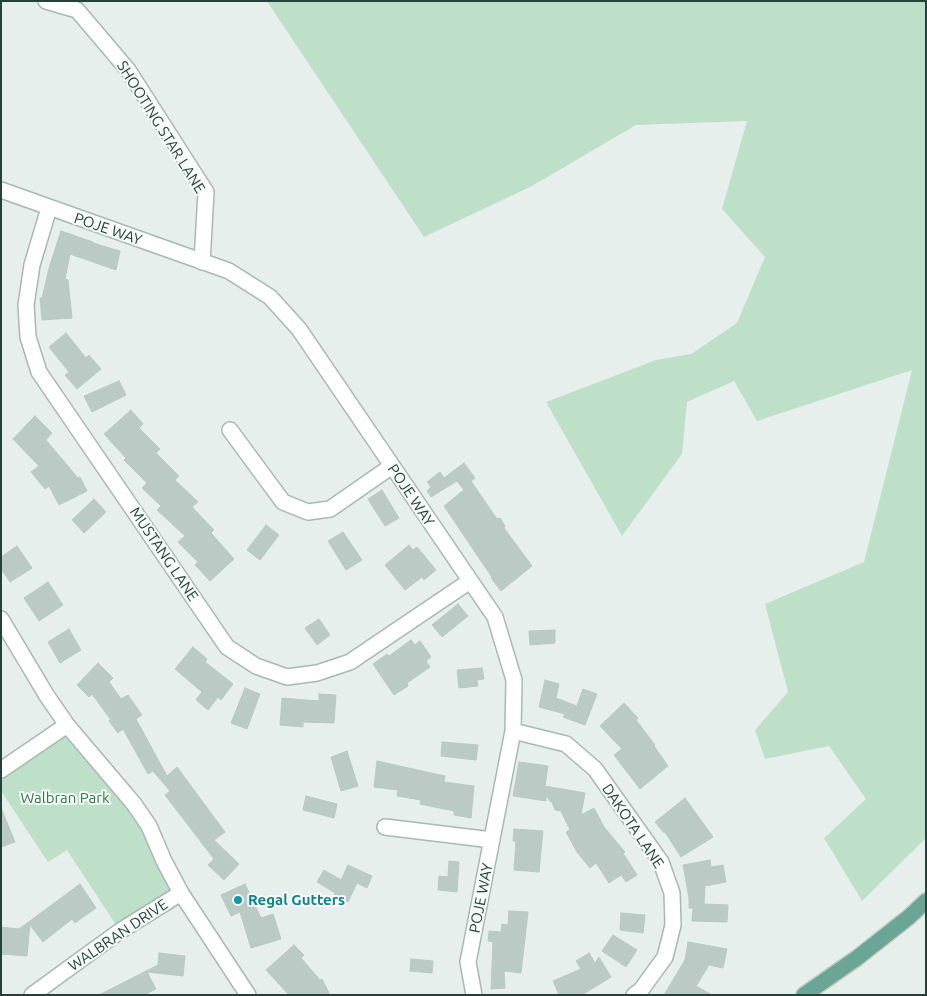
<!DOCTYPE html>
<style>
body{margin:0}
#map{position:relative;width:927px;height:996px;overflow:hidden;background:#e6efeb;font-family:Ubuntu,sans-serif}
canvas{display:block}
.frame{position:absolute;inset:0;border:2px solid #24423a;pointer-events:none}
</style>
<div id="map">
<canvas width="927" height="996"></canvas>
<div class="frame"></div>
</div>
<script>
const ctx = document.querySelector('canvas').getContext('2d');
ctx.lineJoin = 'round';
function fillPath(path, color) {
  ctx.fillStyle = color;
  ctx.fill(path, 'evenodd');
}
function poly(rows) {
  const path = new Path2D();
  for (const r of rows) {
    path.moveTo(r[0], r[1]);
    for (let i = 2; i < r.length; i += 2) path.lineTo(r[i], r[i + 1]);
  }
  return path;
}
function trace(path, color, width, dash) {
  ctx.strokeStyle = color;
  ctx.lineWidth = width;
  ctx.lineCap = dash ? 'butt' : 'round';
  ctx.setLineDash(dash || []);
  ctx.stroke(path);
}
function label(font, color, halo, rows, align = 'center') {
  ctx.font = font + ' Ubuntu,sans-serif';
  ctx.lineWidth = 4;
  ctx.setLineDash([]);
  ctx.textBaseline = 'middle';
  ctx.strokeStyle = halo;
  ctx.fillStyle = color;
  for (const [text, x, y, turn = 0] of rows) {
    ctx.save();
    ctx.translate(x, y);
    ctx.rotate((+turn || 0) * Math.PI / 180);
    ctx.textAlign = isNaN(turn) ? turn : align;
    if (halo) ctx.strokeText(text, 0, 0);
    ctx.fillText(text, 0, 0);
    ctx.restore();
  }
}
const green = poly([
 [267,1,926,1,926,838,862,901,824,838,866,799,829,746,765,759,755,730,788,692,765,604,864,562,912,370,757,421,734,381,687,402,682,454,622,536,546,402,656,360,691,354,737,323,765,257,722,209,747,121,636,125,532,186,424,237],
 [67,725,134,804,181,893,120,931,67,850,48,862,1,791,1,770]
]);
const building = poly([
 [61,231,93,242,93,243,120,251,116,270,70,254,65,279,68,280,72,318,42,320,40,298,42,298,49,268,61,231],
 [66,333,86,358,89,355,101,369,77,389,65,375,69,372,49,347,66,333],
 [119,381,126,395,92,412,84,396,119,381],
 [131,410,143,424,139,428,160,449,156,453,179,476,175,480,198,502,192,507,214,530,211,533,234,559,210,581,195,565,198,562,178,542,185,536,157,510,161,506,142,488,147,483,124,460,126,458,104,434,131,410],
 [35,416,52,433,46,440,78,478,80,477,87,491,59,505,49,486,45,489,31,472,39,466,13,439,35,416],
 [464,463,475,478,471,481,497,519,500,518,505,526,504,528,532,566,501,591,491,578,492,577,483,564,444,506,464,490,457,481,431,497,427,491,431,487,427,482,440,472,444,478,464,463],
 [382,490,399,518,385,526,368,499,382,490],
 [94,499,106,512,84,533,72,520,94,499],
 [266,525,279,535,260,560,247,550,266,525],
 [343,532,362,560,346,570,328,541,343,532],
 [409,545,413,550,417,547,436,570,424,580,422,577,405,590,385,565,409,545],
 [17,546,32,568,10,582,1,569,1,557,17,546],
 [48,582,63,605,39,621,24,598,48,582],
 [458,604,468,616,442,637,432,625,458,604],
 [319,619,330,635,317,645,305,628,319,619],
 [69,629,81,650,60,663,48,642,69,629],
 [555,630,555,643,530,645,529,631,555,630],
 [411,640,415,645,420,641,431,657,426,661,430,667,407,683,408,686,394,695,373,664,387,654,389,656,411,640],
 [193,647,207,659,205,662,233,684,221,700,218,697,208,710,196,700,202,692,175,669,193,647],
 [98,663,113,678,109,682,121,699,128,695,142,715,136,719,167,776,177,767,225,832,214,840,239,864,224,880,208,865,214,859,165,795,170,791,153,771,148,774,123,729,118,733,109,721,111,720,92,694,89,697,77,685,98,663],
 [482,668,484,679,477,680,478,686,459,688,457,670,482,668],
 [545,680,559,684,556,698,577,706,583,689,597,694,585,725,563,717,565,714,539,707,545,680],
 [245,688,260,694,247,729,231,723,245,688],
 [319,694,336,695,334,723,303,722,303,727,280,725,282,698,319,701,319,694],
 [624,703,638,718,636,720,655,745,654,746,668,766,640,789,614,755,622,749,600,726,624,703],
 [442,742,478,745,476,760,441,756,442,742],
 [347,751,358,786,341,791,331,757,347,751],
 [377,761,445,776,444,782,474,786,471,818,454,815,454,811,420,804,421,800,397,796,398,790,374,787,377,761],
 [519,762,548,766,545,786,585,793,581,815,594,808,604,827,625,852,623,853,637,875,626,882,621,875,609,883,596,863,590,868,577,852,566,832,570,830,561,811,555,810,552,802,550,801,546,795,546,801,513,796,519,762],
 [306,796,337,804,334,818,303,810,306,796],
 [685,798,713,837,681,857,665,832,664,833,655,822,685,798],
 [1,808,15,842,1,847,1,808],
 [514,829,543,831,539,872,514,870,516,841,513,841,514,829],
 [710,860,711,867,723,865,726,882,705,886,704,904,728,905,727,922,692,921,693,908,689,908,689,898,683,865,710,860],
 [449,861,459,862,457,892,438,890,439,876,448,877,449,861],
 [348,865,372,876,367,888,357,883,348,902,334,896,335,893,317,882,324,870,341,880,348,865],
 [80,884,96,908,75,923,72,919,43,942,30,925,27,956,1,954,1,927,19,929,80,884],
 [245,884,261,918,273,914,281,939,251,948,240,912,231,916,221,895,245,884],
 [509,911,528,912,521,973,504,971,505,988,491,989,493,942,488,941,489,931,501,932,502,924,508,925,509,911],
 [621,913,645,915,643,933,620,930,621,913],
 [613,935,637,950,626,967,602,951,613,935],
 [688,942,727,949,723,968,709,965,696,986,712,995,664,995,685,960,688,942],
 [294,945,304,955,301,958,320,980,322,979,330,995,289,995,266,970,294,945],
 [159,953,185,956,183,976,147,972,156,989,144,995,99,995,158,965,159,953],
 [589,953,595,963,599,957,611,977,582,995,559,995,553,981,581,969,576,961,589,953],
 [411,959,433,961,432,973,410,971,411,959]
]);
const minor = poly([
 [46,1,77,10,128,70,206,192,202,262],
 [1,190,229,271,270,297,299,329,495,617,514,680,513,731,468,962,474,995],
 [49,208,32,265,26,305,28,337,39,372,227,647,256,666,287,677,317,673,350,662,470,581],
 [230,430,283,502,308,512,330,509,392,466],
 [1,619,47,696,67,725,134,804,149,826,164,861,181,893,120,931,32,995],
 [513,731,566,744,595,769,661,862,672,893,673,925,665,957,641,990,634,995],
 [1,770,67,725],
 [385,827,492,840],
 [181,893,248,995]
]);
const major = poly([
 [804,995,857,958,909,917,926,901]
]);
const markers = [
 [238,900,5,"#0f9aa8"]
];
const streetNames = [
 ["SHOOTING STAR LANE",161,127,58],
 ["POJE WAY",108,229,19],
 ["POJE WAY",411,495,56],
 ["MUSTANG LANE",164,554,56],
 ["DAKOTA LANE",633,826,56],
 ["POJE WAY",481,898,-79],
 ["WALBRAN DRIVE",118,935,-34]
];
const parkNames = [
 ["Walbran Park",65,798]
];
const cultureNames = [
 ["Regal Gutters",248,900]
];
fillPath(green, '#bfe0c8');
fillPath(building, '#bbcac4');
trace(building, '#b8c9c2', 1);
trace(minor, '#a8b8b2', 18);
trace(major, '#c2cac8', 18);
trace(minor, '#fff', 15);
trace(major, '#6aa596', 15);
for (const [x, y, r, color] of markers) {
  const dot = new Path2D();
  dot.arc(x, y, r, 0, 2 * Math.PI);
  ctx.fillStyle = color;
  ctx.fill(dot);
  trace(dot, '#f7fbf9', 2);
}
label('15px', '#24423a', '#f7fbf9', streetNames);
label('15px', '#2d7a4b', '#f7fbf9', parkNames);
label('bold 15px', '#0d838f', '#f7fbf9', cultureNames, 'left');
</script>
